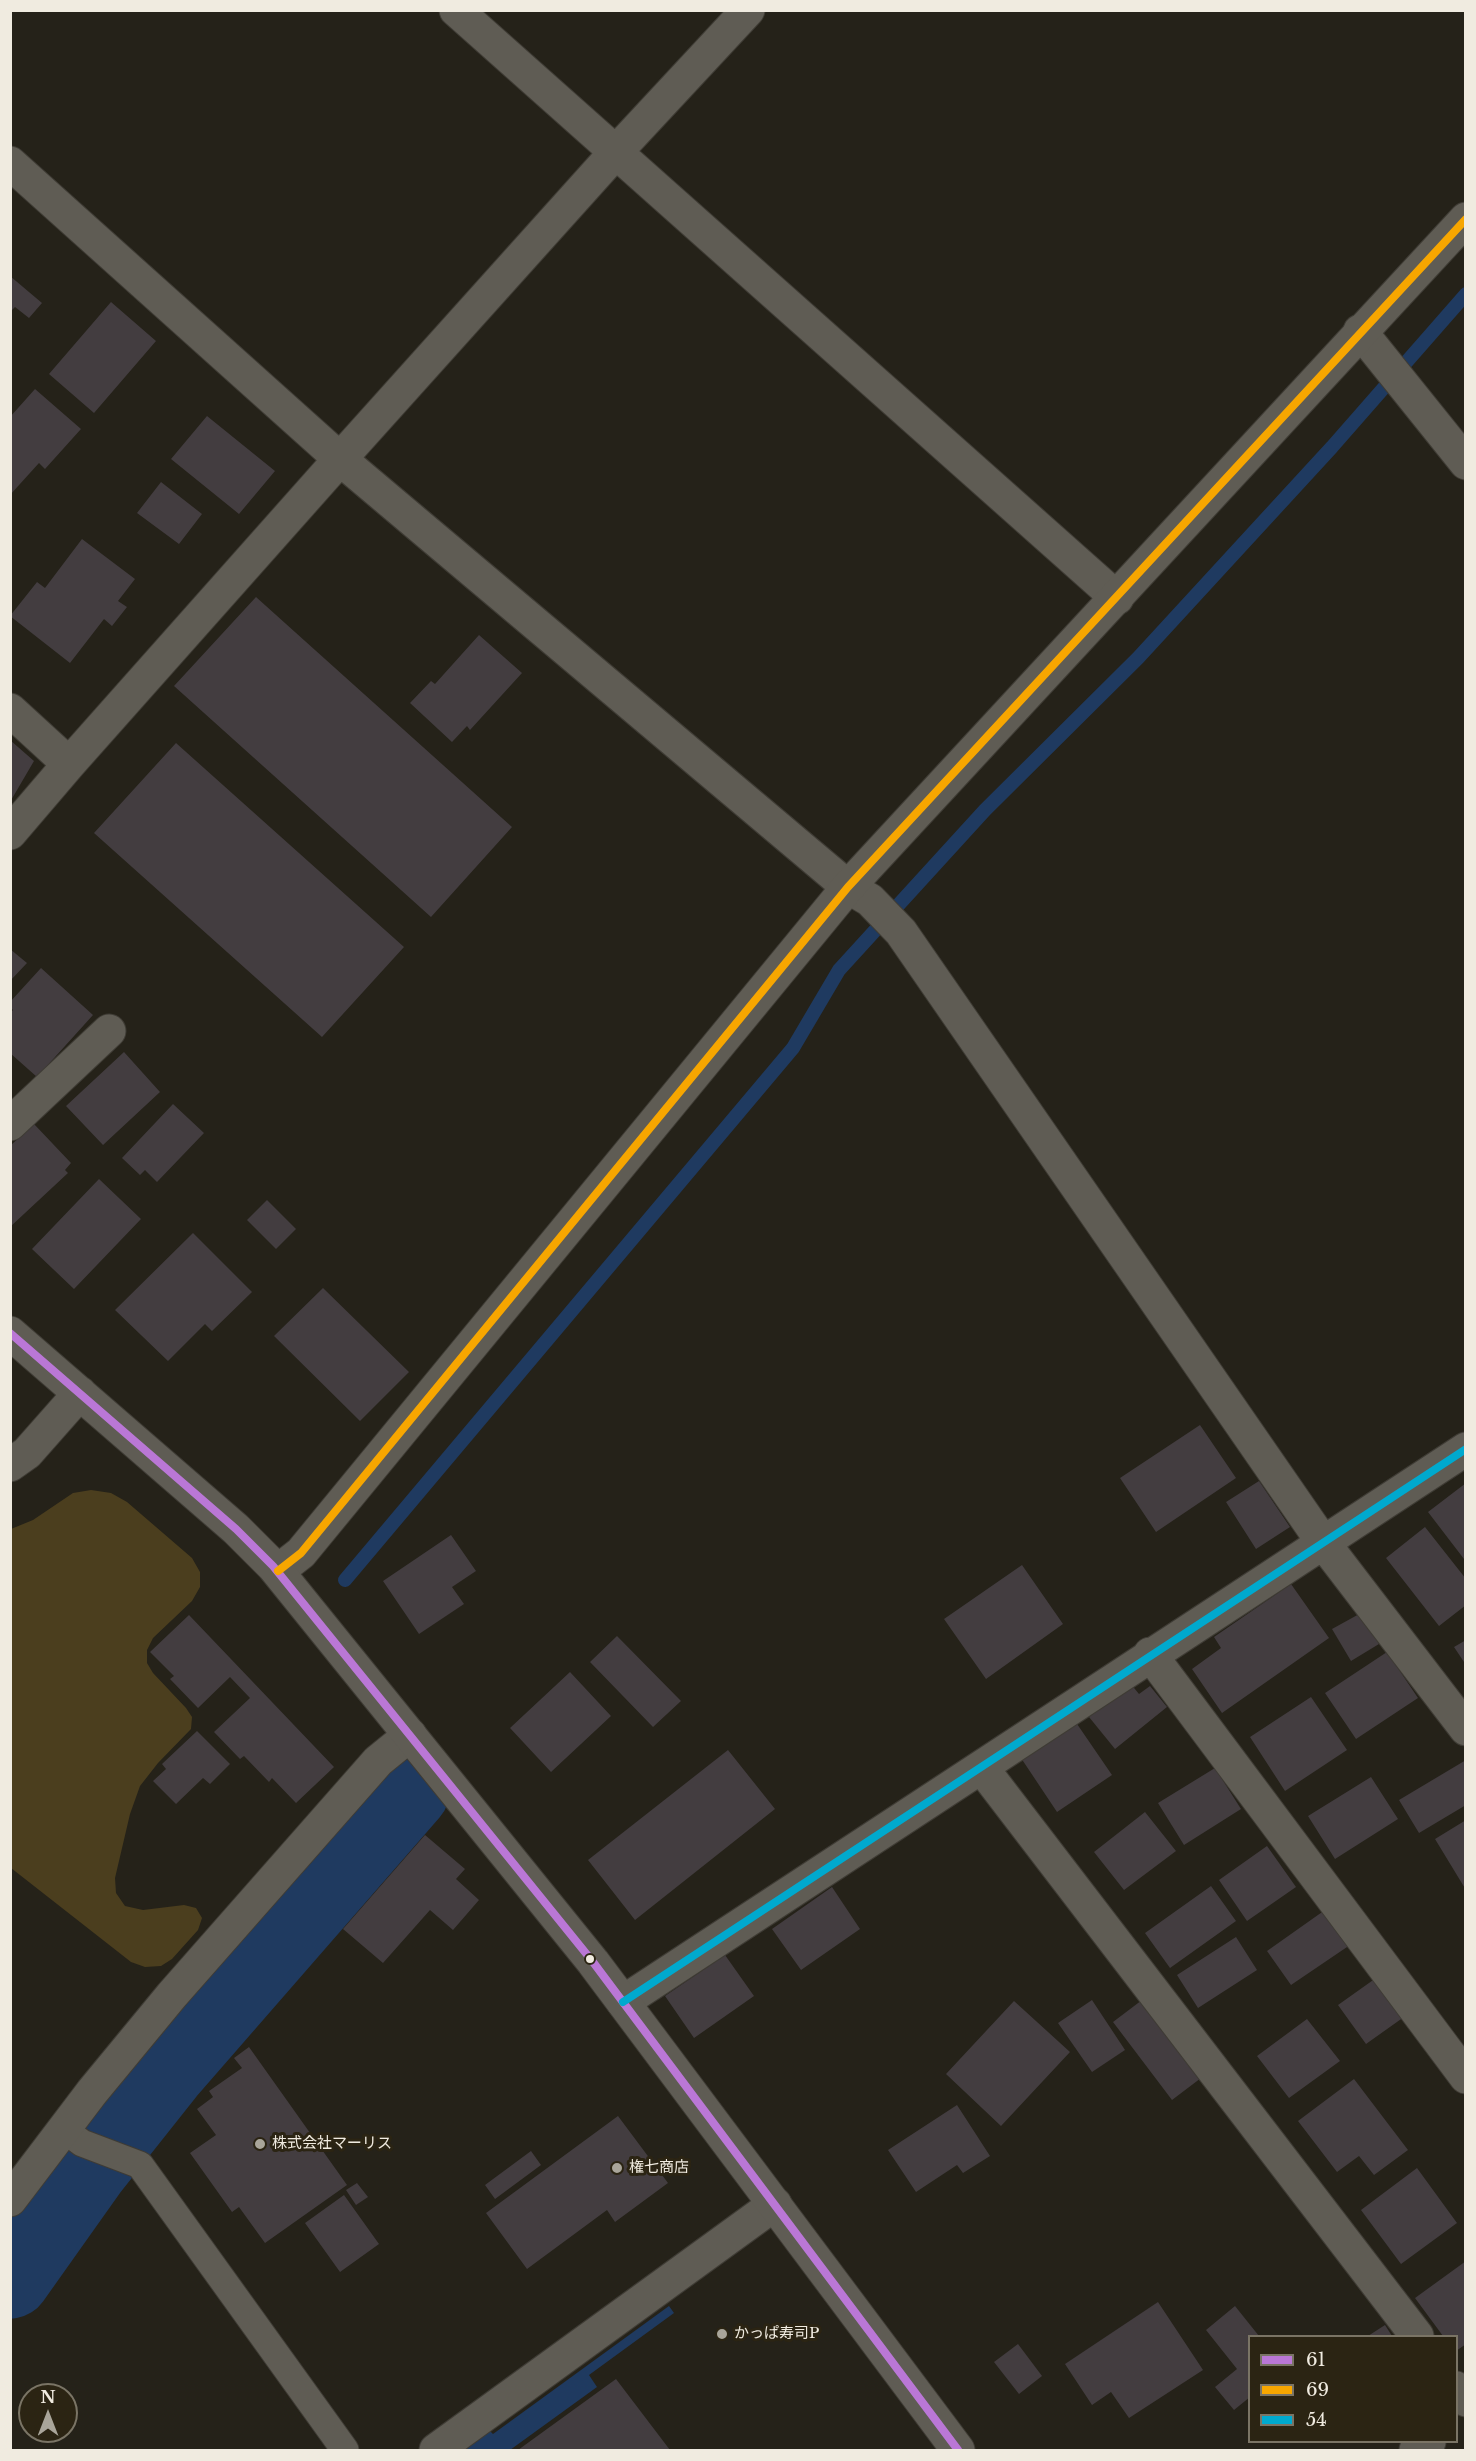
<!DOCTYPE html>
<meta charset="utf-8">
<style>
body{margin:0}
#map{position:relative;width:1476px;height:2461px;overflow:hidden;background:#252219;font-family:"Libre Baskerville",serif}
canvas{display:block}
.frame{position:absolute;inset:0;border:12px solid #f0ebe0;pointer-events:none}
.legend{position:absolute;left:1248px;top:2335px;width:210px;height:108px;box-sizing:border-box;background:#2b2413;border:2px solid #7a7465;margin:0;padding:8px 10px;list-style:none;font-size:18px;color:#f0ebe0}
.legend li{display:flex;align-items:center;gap:12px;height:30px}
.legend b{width:30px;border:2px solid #7a7465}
.north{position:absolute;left:18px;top:2383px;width:60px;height:60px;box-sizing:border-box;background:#2b2413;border:2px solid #7a7465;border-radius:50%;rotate:0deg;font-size:16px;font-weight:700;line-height:24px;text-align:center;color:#f0ebe0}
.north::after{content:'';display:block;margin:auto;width:21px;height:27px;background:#a9a59a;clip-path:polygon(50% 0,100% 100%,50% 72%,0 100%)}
</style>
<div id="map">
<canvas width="1476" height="2461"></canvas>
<div class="frame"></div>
<ul class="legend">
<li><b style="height:8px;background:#ba77d6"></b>61</li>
<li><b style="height:8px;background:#f7a600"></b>69</li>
<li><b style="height:8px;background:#00a9ce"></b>54</li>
</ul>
<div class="north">N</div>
</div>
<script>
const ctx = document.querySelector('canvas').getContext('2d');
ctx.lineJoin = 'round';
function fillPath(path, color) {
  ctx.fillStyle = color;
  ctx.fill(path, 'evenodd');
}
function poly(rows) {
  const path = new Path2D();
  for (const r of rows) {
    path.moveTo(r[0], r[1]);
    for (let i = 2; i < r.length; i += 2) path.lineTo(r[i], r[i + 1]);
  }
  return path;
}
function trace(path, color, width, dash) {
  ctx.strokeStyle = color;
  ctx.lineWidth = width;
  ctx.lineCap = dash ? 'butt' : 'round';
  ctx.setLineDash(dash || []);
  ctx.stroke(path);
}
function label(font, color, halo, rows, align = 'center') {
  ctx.font = font + ' "Libre Baskerville","Noto Sans JP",serif';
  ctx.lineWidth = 6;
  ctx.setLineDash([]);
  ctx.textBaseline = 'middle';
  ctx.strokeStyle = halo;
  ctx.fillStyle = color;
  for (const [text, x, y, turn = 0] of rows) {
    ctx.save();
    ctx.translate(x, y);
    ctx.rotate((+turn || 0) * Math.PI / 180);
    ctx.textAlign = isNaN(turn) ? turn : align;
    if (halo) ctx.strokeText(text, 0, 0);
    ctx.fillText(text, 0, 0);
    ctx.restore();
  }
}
const green = poly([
 [91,1490,111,1493,127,1502,192,1558,200,1572,200,1587,192,1601,153,1638,147,1650,147,1663,153,1673,186,1708,192,1717,191,1729,158,1763,140,1786,130,1814,115,1878,116,1893,125,1906,143,1910,184,1905,196,1908,202,1918,198,1930,172,1959,161,1966,145,1967,131,1962,11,1868,11,1529,33,1520,73,1493]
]);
const water = poly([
 [669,2306,674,2313,589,2375,597,2387,510,2450,459,2450,488,2429,493,2434]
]);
const stream = poly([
 [345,1580,793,1048,839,970,985,810,1138,658,1332,447,1466,294]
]);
const river = poly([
 [10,2278,88,2168,165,2071,409,1791]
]);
const building = poly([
 [10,276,42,303,29,318,15,307,10,312],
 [111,302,156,341,94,413,49,374],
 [35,389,81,429,45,469,39,463,10,495,10,417],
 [207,416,275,471,239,514,171,459],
 [161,482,202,514,179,544,137,513],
 [82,539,135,579,118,601,127,607,112,626,104,619,70,663,10,616,37,582,45,588],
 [256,597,512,827,431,917,174,686],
 [479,635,522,673,470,730,467,726,452,742,410,703,431,681,435,684],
 [10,740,34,761,10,802],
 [176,743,404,947,322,1037,94,833],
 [10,949,27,963,10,981],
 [41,968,93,1015,37,1077,10,1053,10,1013,13,1010,10,1007,10,1002],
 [124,1052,160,1092,103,1145,66,1106],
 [173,1104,204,1133,157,1182,145,1170,140,1175,122,1158],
 [34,1124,71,1163,65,1170,68,1173,10,1227,10,1146],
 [99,1179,141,1219,74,1289,32,1249],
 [267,1200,296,1229,276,1249,247,1220],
 [193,1233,252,1292,212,1331,205,1324,168,1361,115,1310],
 [323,1288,409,1372,360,1421,274,1336],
 [1200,1425,1236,1478,1156,1532,1120,1478],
 [1259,1481,1290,1527,1256,1549,1226,1502],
 [1466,1483,1466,1558,1464,1559,1428,1512],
 [1425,1527,1466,1579,1466,1605,1439,1626,1386,1558],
 [451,1535,476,1571,452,1587,464,1604,419,1634,383,1581],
 [1022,1565,1063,1624,986,1679,944,1619],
 [1291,1584,1329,1638,1222,1713,1192,1669,1221,1648,1214,1637],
 [1361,1613,1379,1644,1351,1661,1332,1629],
 [189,1615,334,1767,296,1803,272,1778,269,1782,244,1756,240,1759,214,1732,250,1698,230,1677,198,1708,170,1679,174,1676,150,1652],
 [617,1636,681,1701,653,1727,590,1662],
 [1466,1640,1466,1665,1454,1647],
 [1387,1652,1418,1698,1356,1739,1325,1693],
 [570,1672,611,1716,551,1772,510,1728],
 [1130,1683,1139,1694,1150,1686,1167,1707,1115,1749,1089,1717],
 [1311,1697,1347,1750,1285,1791,1250,1737],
 [1075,1721,1112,1775,1057,1812,1021,1758],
 [197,1731,230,1764,210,1784,203,1778,176,1804,153,1781,166,1769,162,1764],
 [728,1750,775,1809,635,1920,588,1860],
 [1466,1760,1466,1805,1419,1833,1399,1800],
 [1215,1768,1241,1809,1184,1845,1158,1803],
 [1371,1777,1398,1819,1335,1859,1308,1816],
 [1145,1812,1176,1851,1124,1890,1094,1852],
 [1466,1820,1466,1890,1435,1839],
 [425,1835,465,1869,456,1879,479,1900,453,1930,430,1910,383,1963,343,1929],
 [1267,1846,1296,1887,1247,1921,1219,1880],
 [1211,1886,1236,1921,1170,1968,1145,1933],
 [832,1887,860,1929,801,1970,772,1929],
 [1325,1910,1350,1945,1291,1985,1267,1951],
 [1236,1937,1257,1970,1198,2008,1177,1975],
 [725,1955,754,1996,694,2038,665,1996],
 [1376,1978,1404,2017,1366,2044,1338,2005],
 [1146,1997,1205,2075,1172,2100,1113,2022],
 [1092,2000,1125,2050,1092,2072,1058,2023],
 [1014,2001,1070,2052,1001,2126,946,2074],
 [1307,2019,1340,2061,1289,2098,1257,2056],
 [249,2047,347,2185,265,2243,239,2207,232,2212,190,2153,216,2135,197,2109,213,2097,209,2091,242,2068,234,2058],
 [1354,2079,1408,2150,1374,2175,1359,2156,1337,2172,1298,2121],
 [957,2105,990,2156,963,2173,957,2165,916,2192,888,2150],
 [618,2116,668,2183,615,2222,607,2210,527,2269,486,2213],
 [531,2151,541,2165,495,2199,485,2185],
 [1417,2168,1457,2223,1401,2264,1361,2210],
 [357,2183,368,2197,356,2205,346,2190],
 [344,2195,379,2244,340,2272,305,2223],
 [1466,2261,1466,2344,1456,2351,1456,2336,1443,2336,1415,2298],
 [1158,2302,1203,2370,1129,2418,1111,2392,1092,2405,1065,2364],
 [1235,2306,1259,2336,1250,2336,1250,2397,1234,2410,1215,2387,1237,2369,1206,2330],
 [1385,2325,1392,2336,1368,2336],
 [1018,2344,1042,2376,1019,2394,994,2362],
 [616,2379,670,2450,518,2450]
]);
const service = poly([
 [63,2129,82,2143,140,2165,345,2450]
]);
const minor = poly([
 [456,10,1117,598],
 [10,163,340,459,848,887,870,900,901,932,1322,1541,1466,1729],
 [1360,331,1466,463],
 [10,710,69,764],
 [10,833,69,764,340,459,615,153,748,10],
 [10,1124,109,1031],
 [1150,1654,1466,2077],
 [982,1768,1417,2336],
 [623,2002,1466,1449],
 [1456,2388,1466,2400],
 [436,2450,775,2204],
 [1416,2450,1429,2442]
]);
const tertiary = poly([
 [278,1571,301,1553,848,887,1466,219],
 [10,2200,92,2092,172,1995,378,1761,410,1735]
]);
const secondary = poly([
 [10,1333,236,1529,273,1566,593,1962,958,2450],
 [10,1465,27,1453,80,1393]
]);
const bus1 = poly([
 [10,1333,236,1529,273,1566,593,1962,958,2450]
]);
const bus2 = poly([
 [278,1571,301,1553,848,887,1466,219]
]);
const bus3 = poly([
 [623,2002,1466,1449]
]);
const markers = [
 [590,1959,5,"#f0ebe0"],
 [260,2144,6,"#a9a59a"],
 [617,2168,6,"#a9a59a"],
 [722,2334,6,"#a9a59a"]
];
const poiNames = [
 ["株式会社マーリス",272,2144],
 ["権七商店",629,2168],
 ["かっぱ寿司P",734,2334]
];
fillPath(green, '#4b3e1e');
fillPath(water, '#1f3a60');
trace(stream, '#1f3a60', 14);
trace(river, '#1f3a60', 81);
fillPath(building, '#433d40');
trace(service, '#3f3c35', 29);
trace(minor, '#3f3c35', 35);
trace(tertiary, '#3f3c35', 35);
trace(secondary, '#3f3c35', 35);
trace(service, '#5f5c54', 27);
trace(minor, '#5f5c54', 33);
trace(tertiary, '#5f5c54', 33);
trace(secondary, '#5f5c54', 33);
trace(bus1, '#ba77d6', 8);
trace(bus2, '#f7a600', 8);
trace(bus3, '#00a9ce', 8);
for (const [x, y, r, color] of markers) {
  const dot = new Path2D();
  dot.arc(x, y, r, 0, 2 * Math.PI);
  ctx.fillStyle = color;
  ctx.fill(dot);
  trace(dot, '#2b2413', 2);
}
label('15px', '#f0ebe0', '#2b2413', poiNames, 'left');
</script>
